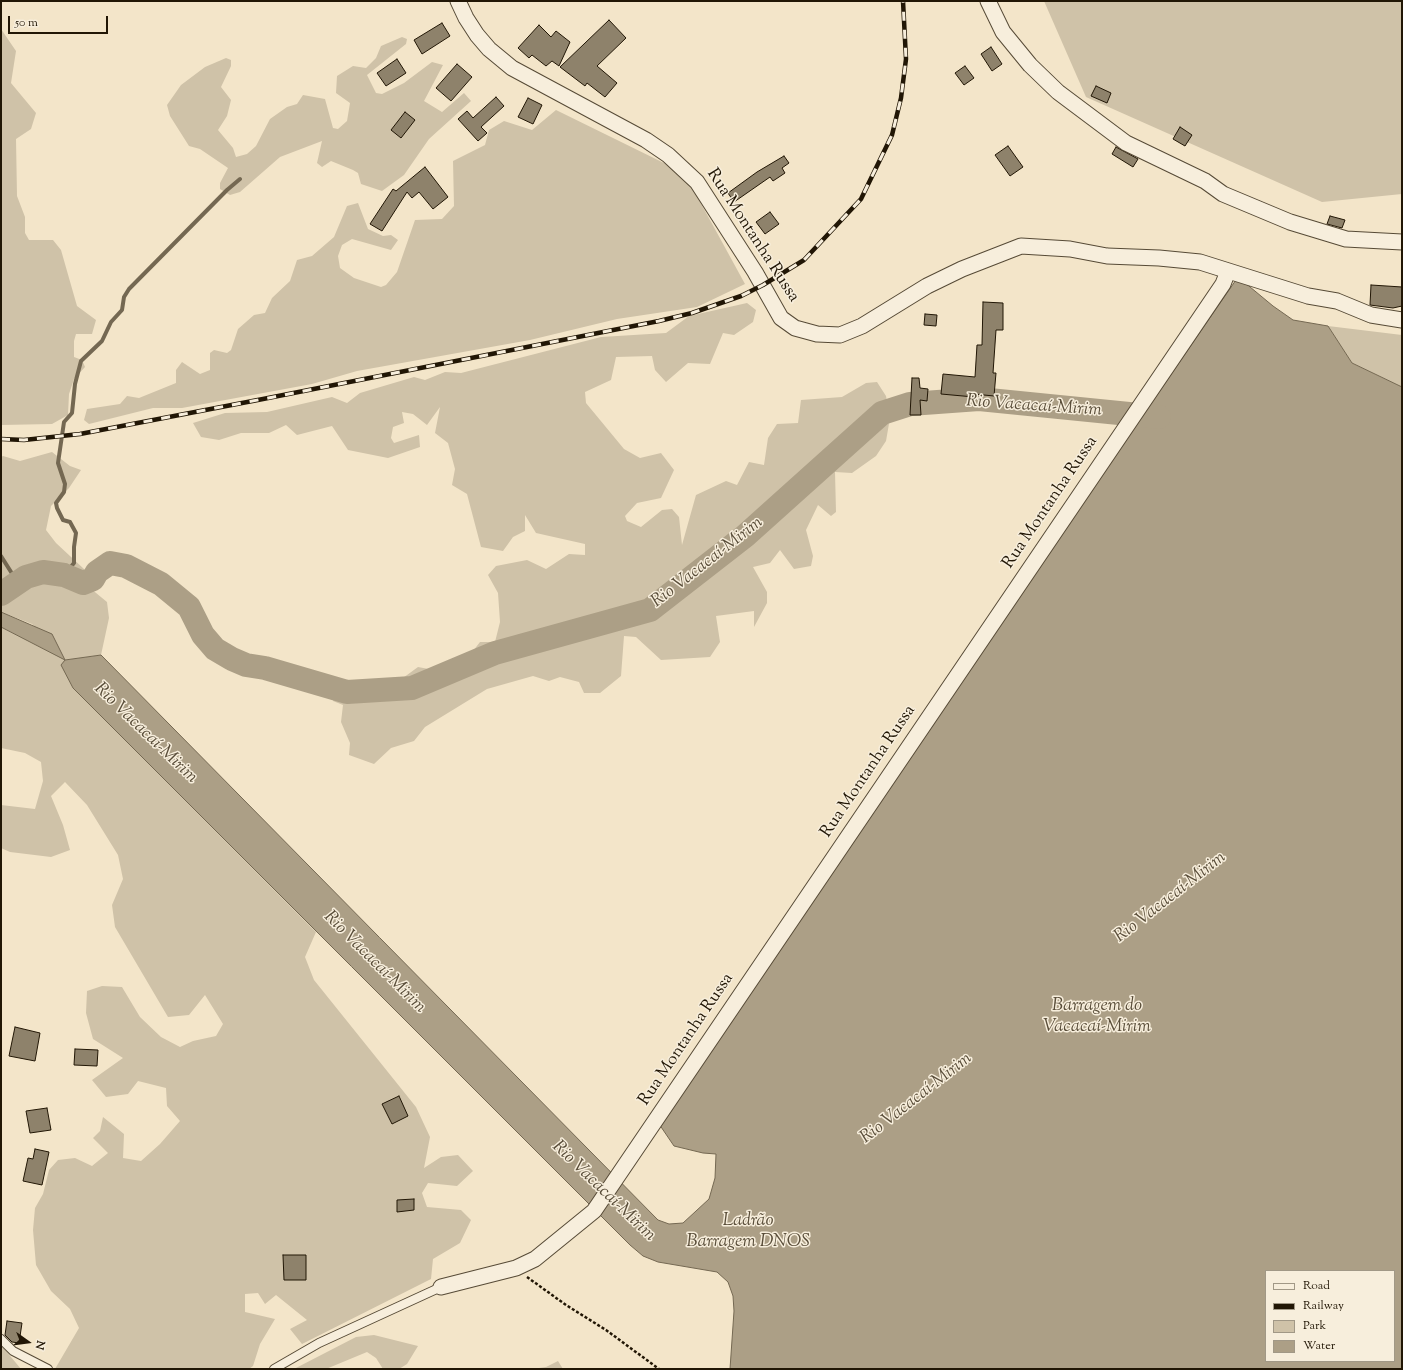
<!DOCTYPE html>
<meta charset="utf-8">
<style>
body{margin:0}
#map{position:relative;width:1403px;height:1370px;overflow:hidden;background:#f3e5c9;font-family:"Sorts Mill Goudy",serif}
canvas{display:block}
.frame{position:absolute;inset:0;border:2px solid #211605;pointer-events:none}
.legend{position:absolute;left:1265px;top:1270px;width:130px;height:92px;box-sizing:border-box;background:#f7eedc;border:1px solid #a19886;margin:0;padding:5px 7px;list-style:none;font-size:12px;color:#211605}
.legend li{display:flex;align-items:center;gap:8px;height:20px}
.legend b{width:20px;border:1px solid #a19886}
.north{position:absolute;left:8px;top:1322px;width:40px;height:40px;-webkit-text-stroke:3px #f7eedc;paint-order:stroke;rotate:104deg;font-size:11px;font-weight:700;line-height:16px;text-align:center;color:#211605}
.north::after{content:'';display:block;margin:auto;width:14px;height:18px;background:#211605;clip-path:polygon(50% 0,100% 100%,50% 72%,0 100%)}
.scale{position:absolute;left:8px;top:16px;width:100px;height:18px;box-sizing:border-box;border:2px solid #211605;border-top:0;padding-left:5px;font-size:12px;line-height:14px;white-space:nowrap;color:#211605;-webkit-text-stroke:3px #f7eedc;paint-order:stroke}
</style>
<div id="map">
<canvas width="1403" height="1370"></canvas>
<div class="frame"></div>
<ul class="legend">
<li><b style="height:5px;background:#f7eedc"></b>Road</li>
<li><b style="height:5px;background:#211605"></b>Railway</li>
<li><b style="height:11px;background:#cfc2a8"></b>Park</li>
<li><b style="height:11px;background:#ac9f86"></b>Water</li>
</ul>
<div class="north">N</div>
<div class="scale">50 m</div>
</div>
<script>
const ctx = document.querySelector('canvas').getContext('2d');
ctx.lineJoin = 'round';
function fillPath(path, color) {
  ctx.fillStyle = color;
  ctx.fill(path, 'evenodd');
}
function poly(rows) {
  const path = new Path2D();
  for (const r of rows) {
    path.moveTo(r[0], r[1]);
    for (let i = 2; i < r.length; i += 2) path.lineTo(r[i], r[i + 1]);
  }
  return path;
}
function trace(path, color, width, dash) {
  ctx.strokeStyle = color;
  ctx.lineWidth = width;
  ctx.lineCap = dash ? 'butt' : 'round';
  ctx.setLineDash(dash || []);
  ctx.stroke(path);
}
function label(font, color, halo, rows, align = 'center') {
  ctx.font = font + ' "Sorts Mill Goudy",serif';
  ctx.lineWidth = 3;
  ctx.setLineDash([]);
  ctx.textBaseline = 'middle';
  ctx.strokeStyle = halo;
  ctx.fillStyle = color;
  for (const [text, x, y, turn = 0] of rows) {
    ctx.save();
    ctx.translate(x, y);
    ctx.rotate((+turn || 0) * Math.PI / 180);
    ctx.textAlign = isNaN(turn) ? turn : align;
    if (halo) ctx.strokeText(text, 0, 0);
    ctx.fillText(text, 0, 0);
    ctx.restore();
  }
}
const green = poly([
 [1044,1,1402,1,1402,194,1322,202,1086,97],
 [1,29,16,51,11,83,36,113,31,129,16,139,17,196,25,217,25,233,29,240,53,240,61,250,77,306,96,320,92,334,76,334,74,341,74,357,82,360,85,367,74,379,69,394,68,415,52,424,1,425],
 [402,37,407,39,406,44,367,75,376,93,382,94,404,83,432,62,443,65,424,101,442,112,464,93,471,101,429,139,404,175,382,191,361,184,358,173,353,170,331,161,322,167,317,163,322,141,280,157,240,192,230,195,220,189,220,183,228,168,200,149,189,146,170,116,167,105,181,85,205,67,226,58,231,60,231,66,221,87,231,100,227,116,218,130,233,148,236,157,247,154,256,146,270,119,287,107,297,104,303,95,325,99,333,128,338,129,347,121,350,103,336,93,337,76,353,66,366,68,376,58,381,46],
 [556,110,668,165,693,189,745,284,697,307,617,319,530,340,357,371,312,384,182,408,153,408,89,424,84,420,87,409,120,404,127,396,139,398,176,383,176,370,182,362,200,374,210,370,210,353,214,350,227,353,231,350,238,329,254,315,265,313,272,298,290,281,297,260,312,256,334,237,347,206,358,203,368,229,383,236,391,235,398,240,391,250,352,239,342,245,338,256,340,268,354,278,381,287,386,285,397,272,415,220,442,219,454,206,453,161,485,145,489,130,504,121,532,130],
 [747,303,756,310,753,322,734,335,723,333,710,364,688,363,666,382,655,370,652,356,616,357,611,380,585,392,586,403,624,449,640,458,661,453,674,470,661,498,637,503,625,516,627,521,641,527,662,510,672,509,679,517,682,545,696,495,726,481,737,485,749,462,764,465,768,438,777,424,798,423,801,400,842,397,866,383,877,382,886,396,890,418,886,441,876,456,852,473,835,472,836,512,831,516,818,505,806,530,813,556,811,566,794,569,780,550,770,563,753,567,767,592,767,603,754,627,754,611,716,616,720,642,710,657,661,660,636,637,624,636,621,676,600,693,584,693,579,682,560,677,549,681,533,676,487,689,425,727,414,741,391,748,374,764,349,755,350,743,341,722,343,705,333,701,336,686,352,681,392,686,418,667,434,670,463,664,480,642,495,642,500,622,498,593,488,575,496,566,527,560,546,569,569,554,585,555,585,544,536,533,525,515,525,531,513,537,503,551,481,547,467,494,452,485,455,469,448,443,435,433,440,407,427,425,413,414,402,412,404,423,393,427,391,438,394,443,419,435,420,447,388,458,348,450,332,426,297,435,286,425,269,433,241,433,219,440,201,437,193,423,225,413,267,412,332,397,347,403,360,393,414,377,425,380,445,372,461,373,601,337,666,333,689,316],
 [1328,326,1402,335,1402,387,1352,363],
 [52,452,70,466,81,470,69,488,51,506,46,530,56,543,84,569,90,588,107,602,109,618,101,655,65,660,73,688,316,932,305,957,314,980,416,1107,430,1137,424,1168,441,1157,458,1155,473,1171,457,1186,428,1183,422,1193,427,1207,461,1210,471,1220,460,1243,433,1259,431,1279,302,1344,290,1329,307,1320,276,1295,265,1304,258,1293,245,1294,245,1312,275,1319,260,1344,253,1366,249,1369,55,1369,79,1328,70,1309,51,1291,36,1265,33,1230,35,1208,43,1194,49,1170,58,1160,75,1158,92,1166,108,1153,93,1138,100,1131,103,1117,124,1134,123,1158,141,1161,160,1144,180,1121,167,1106,166,1088,138,1081,128,1094,106,1097,92,1080,123,1058,93,1039,86,1013,87,991,102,986,122,987,140,1017,161,1037,180,1047,193,1041,216,1036,223,1024,205,995,189,1015,168,1017,115,927,112,905,123,879,118,855,87,805,65,782,51,796,63,825,70,850,51,857,10,852,1,848,1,805,35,809,43,781,41,762,25,753,1,748,1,627,64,659,32,624,1,612,1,457,3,456,20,461],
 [374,1335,418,1346,407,1364,399,1369,383,1369,376,1358,367,1352,326,1369,294,1369,356,1337],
 [1,1345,21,1369,1,1369],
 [558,1361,563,1369,532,1369,546,1367]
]);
const water = poly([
 [1238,277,1273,306,1293,320,1328,326,1352,363,1402,387,1402,1369,730,1369,734,1311,733,1296,728,1282,717,1272,658,1262,643,1256,630,1245,73,688,61,665,65,660,1,627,1,612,52,634,65,660,101,655,658,1220,669,1224,683,1223,709,1199,715,1178,716,1154,703,1153,674,1146,657,1121,1238,277],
 [1266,1271,1394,1271,1394,1361,1266,1361,1266,1271]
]);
const stream = poly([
 [1,556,18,583],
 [64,575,74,563,74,547,76,533,70,522,63,520,57,508,56,503,64,492,65,484,58,463,64,422,72,413,75,384,81,361,102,341,111,322,122,310,124,297,129,289,227,190,240,179]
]);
const river = poly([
 [1,594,26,577,43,572,64,575,83,583,93,579,97,572,110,563,126,566,161,584,189,607,203,635,215,649,232,659,246,665,265,668,347,692,412,688,495,653,650,610,745,536,882,413,910,404,979,399,1159,417]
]);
const building = poly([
 [609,20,626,38,597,66,617,83,605,97,587,83,585,86,560,67,609,20],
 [442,23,450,36,422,54,414,40,442,23],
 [539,25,551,37,556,31,570,42,559,66,552,61,546,66,532,55,529,58,518,48,539,25],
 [991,47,1002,64,992,71,981,54,991,47],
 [397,59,406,73,386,86,377,73,397,59],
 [457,64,472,77,451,101,436,88,457,64],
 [965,66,974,78,964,85,955,73,965,66],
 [1096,86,1111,93,1107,103,1091,96,1096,86],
 [496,97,504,106,481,127,487,133,478,141,458,119,467,111,473,118,496,97],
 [528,98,542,105,533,124,518,117,528,98],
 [405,112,415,120,401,138,391,130,405,112],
 [1180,127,1192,135,1185,146,1173,139,1180,127],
 [1008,146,1023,167,1010,176,995,155,1008,146],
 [1116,147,1138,159,1133,167,1112,154,1116,147],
 [784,156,789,163,782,168,785,173,773,181,770,177,734,202,728,193,757,172,784,156],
 [425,167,448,197,433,209,419,192,412,198,407,192,382,231,370,224,393,189,396,191,425,167],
 [770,212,779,224,765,234,756,222,770,212],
 [1330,216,1345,220,1342,228,1327,224,1330,216],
 [1371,285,1402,287,1402,306,1393,308,1370,305,1371,285],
 [983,302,1003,303,1003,330,996,330,993,373,996,373,994,396,974,394,974,397,941,394,943,374,975,377,977,345,982,345,983,302],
 [925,314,937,315,936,326,924,325,925,314],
 [912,378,919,378,920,388,928,389,927,401,920,400,921,415,910,415,912,378],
 [15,1027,40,1033,35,1061,9,1056,15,1027],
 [75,1049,98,1050,97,1066,74,1065,75,1049],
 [399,1096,408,1116,392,1124,382,1104,399,1096],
 [47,1108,51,1130,30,1133,26,1111,47,1108],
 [35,1149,49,1152,42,1185,23,1181,28,1158,33,1159,35,1149],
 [414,1199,414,1210,397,1212,397,1200,414,1199],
 [283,1255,306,1255,306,1280,284,1280,283,1255],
 [7,1321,22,1323,19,1343,12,1342,5,1335,7,1321]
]);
const path = poly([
 [527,1277,566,1305,606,1330,659,1369]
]);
const service = poly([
 [1,1339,13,1351,48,1369],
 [274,1369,319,1343,441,1287]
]);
const minor = poly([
 [458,1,466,18,477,35,489,49,512,68,646,140,668,155,697,182,755,272,781,318,795,328,817,334,840,335,862,326,927,286,962,269,1021,246,1070,249,1107,256,1159,258,1200,262,1308,296,1337,301,1371,315,1402,320],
 [988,1,1003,32,1030,65,1058,92,1126,143,1205,181,1223,194,1290,222,1346,239,1402,242],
 [441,1287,516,1268,535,1259,594,1211,1223,284,1228,271]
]);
const rail = poly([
 [1,439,24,440,80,434,263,399,659,321,692,313,741,296,763,285,804,260,861,199,892,135,901,98,906,59,903,1]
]);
const streetNames = [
 ["Rua Montanha Russa",752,236,57],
 ["Rua Montanha Russa",1051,503,-56],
 ["Rua Montanha Russa",869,772,-56],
 ["Rua Montanha Russa",687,1040,-56]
];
const waterNames = [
 ["Rio Vacacaí-Mirim",1034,407,4],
 ["Rio Vacacaí-Mirim",708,563,-38],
 ["Rio Vacacaí-Mirim",145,734,44],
 ["Rio Vacacaí-Mirim",1171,898,-38],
 ["Rio Vacacaí-Mirim",374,963,45],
 ["Barragem do",1097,1007],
 ["Vacacaí-Mirim",1097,1028],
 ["Rio Vacacaí-Mirim",917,1099,-38],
 ["Rio Vacacaí-Mirim",603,1192,44],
 ["Ladrão",748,1222],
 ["Barragem DNOS",748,1243]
];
fillPath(green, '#cfc2a8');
fillPath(water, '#ac9f86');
trace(water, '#746852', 1);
trace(stream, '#746852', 4);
trace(river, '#ac9f86', 24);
fillPath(building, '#8e826b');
trace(building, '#211605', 1);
trace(service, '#564a36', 10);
trace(minor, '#564a36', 17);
trace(path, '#211605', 2.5, [3, 2]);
trace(service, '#f7eedc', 8);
trace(minor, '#f7eedc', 15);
trace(rail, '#211605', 4.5);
trace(rail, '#f7eedc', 3, [9]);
label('17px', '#211605', '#f7eedc', streetNames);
label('italic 18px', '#594d39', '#f7eedc', waterNames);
</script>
